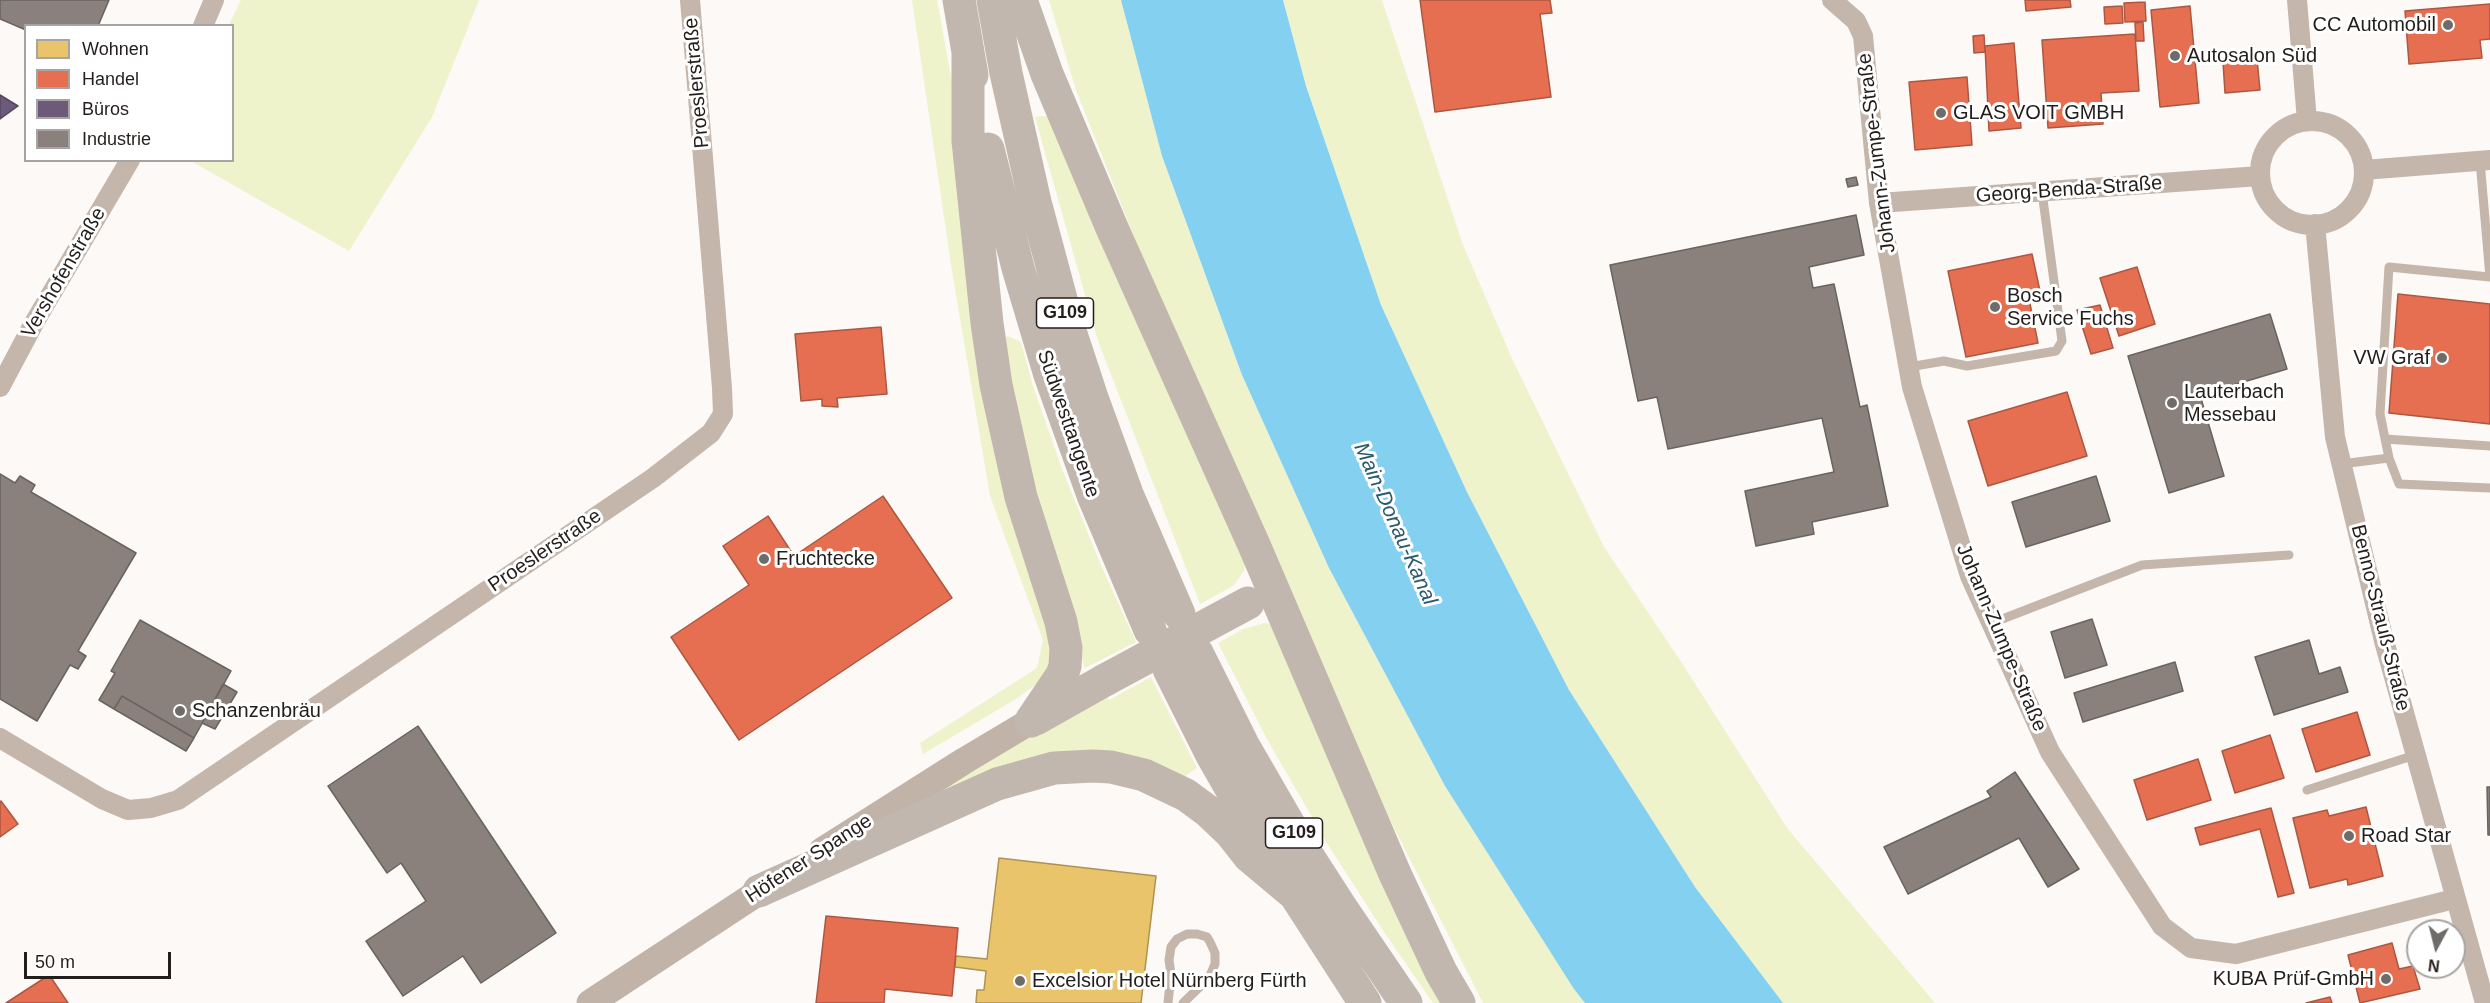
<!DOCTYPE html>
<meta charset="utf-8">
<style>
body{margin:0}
#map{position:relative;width:2490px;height:1003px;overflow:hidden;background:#fcf9f7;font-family:Helvetica,sans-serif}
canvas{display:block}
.legend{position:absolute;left:24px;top:24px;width:210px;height:138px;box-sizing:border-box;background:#fff;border:2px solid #a7a5a4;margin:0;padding:8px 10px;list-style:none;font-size:18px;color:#231e1b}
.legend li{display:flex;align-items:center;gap:12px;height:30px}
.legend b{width:30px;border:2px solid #a7a5a4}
.north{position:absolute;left:2406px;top:919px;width:60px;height:60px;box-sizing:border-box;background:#fff;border:2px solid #a7a5a4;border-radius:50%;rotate:187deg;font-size:16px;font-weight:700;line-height:24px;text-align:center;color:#231e1b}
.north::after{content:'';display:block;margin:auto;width:21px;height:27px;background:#6f6b68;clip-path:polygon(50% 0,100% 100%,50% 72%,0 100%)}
.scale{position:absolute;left:24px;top:952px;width:147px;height:27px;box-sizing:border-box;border:3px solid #231e1b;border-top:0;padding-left:8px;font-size:18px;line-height:21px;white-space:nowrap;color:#231e1b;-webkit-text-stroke:4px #fff;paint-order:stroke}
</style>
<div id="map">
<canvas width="2490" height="1003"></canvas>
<ul class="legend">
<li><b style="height:16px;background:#e9c46a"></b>Wohnen</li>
<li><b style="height:16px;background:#e76f51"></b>Handel</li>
<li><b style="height:16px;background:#6d597a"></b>Büros</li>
<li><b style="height:16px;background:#8a817c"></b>Industrie</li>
</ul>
<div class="north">N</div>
<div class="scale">50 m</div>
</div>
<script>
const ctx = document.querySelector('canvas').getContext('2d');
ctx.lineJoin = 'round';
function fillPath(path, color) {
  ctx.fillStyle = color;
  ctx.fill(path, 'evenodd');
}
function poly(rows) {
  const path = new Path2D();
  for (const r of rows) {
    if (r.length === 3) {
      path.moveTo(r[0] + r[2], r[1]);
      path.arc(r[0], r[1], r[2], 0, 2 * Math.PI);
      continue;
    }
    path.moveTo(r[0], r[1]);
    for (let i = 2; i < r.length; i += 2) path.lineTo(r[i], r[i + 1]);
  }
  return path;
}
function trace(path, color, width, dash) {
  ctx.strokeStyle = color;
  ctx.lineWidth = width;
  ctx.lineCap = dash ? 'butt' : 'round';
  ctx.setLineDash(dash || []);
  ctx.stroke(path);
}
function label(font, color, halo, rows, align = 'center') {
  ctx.font = font + ' Helvetica,sans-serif';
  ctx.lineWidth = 6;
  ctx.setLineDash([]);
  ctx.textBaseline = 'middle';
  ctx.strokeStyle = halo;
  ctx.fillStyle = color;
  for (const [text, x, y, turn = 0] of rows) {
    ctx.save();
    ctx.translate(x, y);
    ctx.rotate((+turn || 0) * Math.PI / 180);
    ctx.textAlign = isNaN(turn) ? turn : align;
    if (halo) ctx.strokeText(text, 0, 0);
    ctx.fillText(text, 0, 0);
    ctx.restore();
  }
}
const green = poly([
 [241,0,479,0,432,117,349,251,191,161,232,160,232,26,229,25],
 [912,0,937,0,1056,656,1042,680,1016,699,923,754,920,743,1037,668,1043,640,990,496,952,271],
 [1049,0,1121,0,1162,156,1242,375,1329,568,1445,786,1585,1003,1483,1003,1391,822,1296,622,1163,310,1076,90],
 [1283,0,1382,0,1463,245,1514,363,1604,547,1680,660,1787,828,1935,1003,1783,1003,1695,887,1569,690,1467,492,1381,305,1306,86],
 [1051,115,1246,559,1244,571,1233,586,1200,604,1098,341,1035,117],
 [1008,336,1021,342,1033,386,1062,469,1100,563,1136,642,1085,668,1052,572,1002,339],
 [1265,623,1277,626,1452,1003,1433,1003,1384,932,1327,843,1268,741,1218,643,1243,629],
 [1151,677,1197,768,1182,778,1146,765,958,791,939,791,1048,726,1106,695,1109,700]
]);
const water = poly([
 [1121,0,1283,0,1306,86,1381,305,1467,492,1569,690,1695,887,1783,1003,1585,1003,1574,989,1445,786,1329,568,1242,375,1162,156]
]);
const homes = poly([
 [999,858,1156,876,1141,1003,976,1003,977,990,984,990,986,971,955,967,956,956,987,959,999,858]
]);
const shops = poly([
 [1420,0,1550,0,1552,13,1540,14,1551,97,1435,112,1420,0],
 [2025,0,2070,0,2071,7,2026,11,2025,0],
 [2145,2,2146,21,2125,22,2124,3,2145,2],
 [2490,4,2490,39,2480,40,2482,58,2409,64,2405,11,2490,4],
 [2122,6,2123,23,2105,24,2104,7,2122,6],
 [2190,6,2199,103,2160,107,2151,10,2190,6],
 [2143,22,2144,41,2136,41,2135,23,2143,22],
 [2135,34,2139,91,2101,93,2103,124,2048,128,2042,40,2135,34],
 [1984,35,1985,52,1974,53,1973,36,1984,35],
 [2014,43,2021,128,1989,131,1985,46,2014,43],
 [2257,59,2260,90,2225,93,2223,62,2257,59],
 [1967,77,1972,145,1915,150,1909,82,1967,77],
 [2032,254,2040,291,2028,294,2038,343,1966,357,1948,271,2032,254],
 [2137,267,2155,324,2119,336,2100,278,2137,267],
 [2398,294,2490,304,2490,424,2389,413,2398,294],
 [2100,305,2113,348,2091,354,2077,310,2100,305],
 [881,327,887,394,837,398,838,407,822,406,822,399,801,401,795,334,881,327],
 [2067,392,2087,456,1988,486,1968,421,2067,392],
 [883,496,952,598,739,740,671,637,749,585,723,546,768,516,794,556,883,496],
 [2357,712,2370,755,2316,772,2302,729,2357,712],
 [2270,735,2284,778,2235,793,2222,751,2270,735],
 [2198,759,2211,800,2147,820,2134,780,2198,759],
 [1,801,18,824,0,837,0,802,1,801],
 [2366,807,2383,876,2348,885,2347,879,2310,888,2293,818,2327,810,2329,816,2366,807],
 [2271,808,2294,893,2278,897,2260,829,2200,845,2195,828,2271,808],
 [826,916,958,928,952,996,885,989,884,1003,816,1003,826,916],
 [2392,943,2399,969,2413,966,2420,989,2360,1003,2348,955,2392,943],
 [46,977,52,979,68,1003,6,1003,46,977],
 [2330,997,2332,1003,2306,1003,2330,997]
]);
const offices = poly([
 [0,95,18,106,0,119,0,95]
]);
const industry = poly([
 [0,0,109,0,98,26,26,26,26,30,0,19,0,0],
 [1856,177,1858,185,1848,187,1846,179,1856,177],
 [1856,215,1864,255,1809,267,1813,288,1834,284,1860,407,1867,405,1888,506,1812,522,1814,534,1756,546,1745,491,1834,472,1822,418,1668,449,1657,397,1638,401,1610,265,1856,215],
 [2270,314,2287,369,2200,395,2224,476,2169,493,2128,356,2270,314],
 [0,474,15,483,20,476,35,485,31,492,136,553,78,651,86,656,78,669,70,665,37,721,0,699,0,474],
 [2096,476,2110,521,2026,547,2012,502,2096,476],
 [2092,619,2107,665,2065,678,2051,632,2092,619],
 [140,620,231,671,194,738,122,696,114,709,99,700,115,673,111,671,140,620],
 [2309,640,2319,674,2340,667,2348,692,2274,715,2255,657,2309,640],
 [2175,662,2183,691,2083,722,2074,693,2175,662],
 [223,684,237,692,215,729,202,723,223,684],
 [122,696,194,738,186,751,114,709,122,696],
 [418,726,556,933,481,983,463,956,403,996,366,941,426,901,401,863,387,873,328,786,418,726],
 [2015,772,2079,869,2048,887,2019,838,1908,894,1884,847,1991,797,1987,791,2015,772],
 [2487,787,2490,787,2490,835,2488,835,2487,787]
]);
const service = poly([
 [1909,367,1944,361,1967,366,2056,351,2062,341,2042,192],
 [2385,439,2490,446],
 [2389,458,2399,484,2490,488],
 [2341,464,2389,458,2380,414,2389,267,2490,277,2480,161],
 [1992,623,2142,565,2289,555],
 [2307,790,2415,755],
 [1168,1003,1171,974,1169,960,1171,947,1177,939,1187,934,1197,934,1207,937,1210,942,1215,953,1215,964,1209,978,1183,1003]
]);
const minor = poly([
 [1832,0,1856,21,1863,36,1879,203,1912,387,1970,576,2050,752,2162,926,2191,948,2236,954,2454,899],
 [2297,0,2307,121],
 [203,26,214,0],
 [2312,173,52],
 [2364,170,2490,160],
 [1879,203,2260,176],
 [2315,224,2335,437,2384,641,2485,1003],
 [0,387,34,323,130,160],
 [0,738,102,799,128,810,151,808,178,800,653,478,711,433,723,414,722,388,690,0]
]);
const secondary = poly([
 [822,851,964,761,1031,721],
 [590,1003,777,880]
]);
const trunk = poly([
 [959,0,972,75],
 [993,0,1006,73,1035,202,1068,325,1092,398,1127,494,1179,614],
 [1021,0,1047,74,1112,228,1254,545,1395,874,1441,972,1459,1003],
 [968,54,968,141,987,323,996,385,1021,497,1061,622,1066,648,1065,666,1062,675,1031,721],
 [988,149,1018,268,1050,375,1093,495,1150,630],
 [1197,653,1243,745,1302,847,1340,906,1406,1003],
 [1169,669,1212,755,1265,848,1365,1003],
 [1036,719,1105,680],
 [759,891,997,784,1054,768,1093,766,1111,767,1144,775,1186,795,1209,812,1231,833,1249,856,1292,892]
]);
const trunkBridge = poly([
 [1105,680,1248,603]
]);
const markers = [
 [2448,25,6,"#6f6b68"],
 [2175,56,6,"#6f6b68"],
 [1941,113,6,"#6f6b68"],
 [1995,307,6,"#6f6b68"],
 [2442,358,6,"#6f6b68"],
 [2172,403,6,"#6f6b68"],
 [764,559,6,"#6f6b68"],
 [180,711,6,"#6f6b68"],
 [2349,836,6,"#6f6b68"],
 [2386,979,6,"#6f6b68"],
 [1020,981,6,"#6f6b68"]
];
const shields = [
 [1065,313,57],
 [1294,833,57]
];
const shieldNames = [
 ["G109",1065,313],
 ["G109",1294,833]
];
const poiNames = [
 ["CC Automobil",2436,25,"right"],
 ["Autosalon Süd",2187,56],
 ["GLAS VOIT GMBH",1953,113],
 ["Bosch",2007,296],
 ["Service Fuchs",2007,319],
 ["VW Graf",2430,358,"right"],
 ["Lauterbach",2184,392],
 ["Messebau",2184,415],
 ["Fruchtecke",776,559],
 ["Schanzenbräu",192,711],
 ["Road Star",2361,836],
 ["KUBA Prüf-GmbH",2374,979,"right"],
 ["Excelsior Hotel Nürnberg Fürth",1032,981]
];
const streetNames = [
 ["Proeslerstraße",697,83,-95],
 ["Johann-Zumpe-Straße",1877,153,-97],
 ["Georg-Benda-Straße",2069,190,-4],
 ["Vershofenstraße",64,273,-60],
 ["Südwesttangente",1068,424,71],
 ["Proeslerstraße",545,551,-34],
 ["Benno-Strauß-Straße",2380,618,76],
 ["Johann-Zumpe-Straße",2001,638,67],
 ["Höfener Spange",809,859,-33]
];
const waterNames = [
 ["Main-Donau-Kanal",1395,524,66]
];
fillPath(green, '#eef3cc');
fillPath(water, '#83d0f1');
fillPath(homes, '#e9c46a');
trace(homes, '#ae9252', 1.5);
fillPath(shops, '#e76f51');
trace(shops, '#ac5741', 1.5);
fillPath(offices, '#6d597a');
trace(offices, '#57475e', 1.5);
fillPath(industry, '#8a817c');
trace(industry, '#6b635f', 1.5);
trace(service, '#c4b6ab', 9);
trace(minor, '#c4b6ab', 20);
trace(secondary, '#c1b3a8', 27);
trace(trunk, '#c2b7ae', 33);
trace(trunkBridge, '#c2b7ae', 33);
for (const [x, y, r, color] of markers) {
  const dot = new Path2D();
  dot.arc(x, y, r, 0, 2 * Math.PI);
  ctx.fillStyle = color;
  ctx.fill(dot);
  trace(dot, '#fff', 2);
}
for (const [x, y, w] of shields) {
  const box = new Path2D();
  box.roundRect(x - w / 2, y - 15, w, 30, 4.5);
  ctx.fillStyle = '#fff';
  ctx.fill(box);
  trace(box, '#231e1b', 1.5);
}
label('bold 18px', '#231e1b', null, shieldNames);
label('20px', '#231e1b', '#fff', poiNames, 'left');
label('20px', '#231e1b', '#fff', streetNames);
label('italic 21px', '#2b596d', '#fff', waterNames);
</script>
